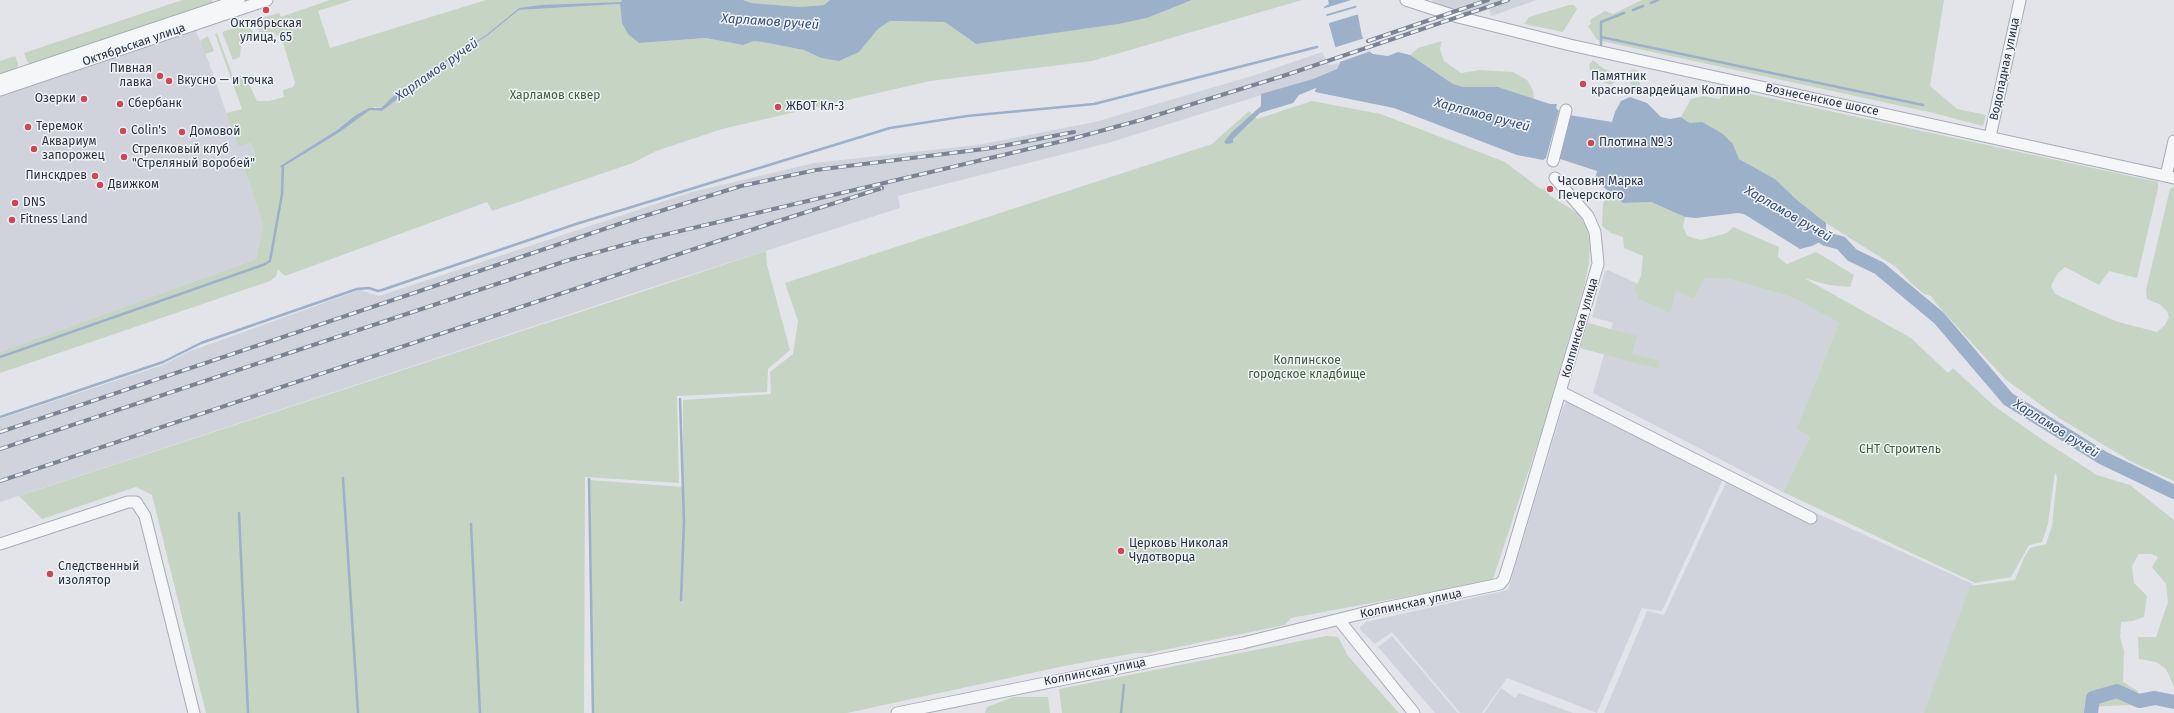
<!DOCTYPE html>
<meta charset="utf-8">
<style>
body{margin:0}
canvas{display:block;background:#e2e4ea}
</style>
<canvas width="2174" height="713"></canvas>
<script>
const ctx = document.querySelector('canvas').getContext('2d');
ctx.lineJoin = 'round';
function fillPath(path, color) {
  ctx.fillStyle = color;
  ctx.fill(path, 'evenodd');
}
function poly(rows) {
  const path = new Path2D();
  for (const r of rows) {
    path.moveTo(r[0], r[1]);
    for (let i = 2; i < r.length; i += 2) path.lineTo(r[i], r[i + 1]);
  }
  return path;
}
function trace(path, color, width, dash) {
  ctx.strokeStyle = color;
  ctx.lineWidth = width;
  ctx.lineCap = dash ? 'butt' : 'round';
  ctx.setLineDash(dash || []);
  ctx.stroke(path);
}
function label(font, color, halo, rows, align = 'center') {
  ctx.font = font + ' "Fira Sans",sans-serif';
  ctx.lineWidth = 3;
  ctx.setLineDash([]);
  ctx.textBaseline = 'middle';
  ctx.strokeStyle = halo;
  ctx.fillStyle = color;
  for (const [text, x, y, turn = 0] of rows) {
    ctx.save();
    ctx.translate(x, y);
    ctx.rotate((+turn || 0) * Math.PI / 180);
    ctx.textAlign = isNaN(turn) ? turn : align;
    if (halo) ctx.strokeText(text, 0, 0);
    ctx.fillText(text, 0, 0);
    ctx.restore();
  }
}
const built = poly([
 [1433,0,1537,0,1491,16,1489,9,1471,16,1431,4],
 [195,29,208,60,238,147,251,143,255,156,242,161,263,225,256,259,0,352,0,97,175,38],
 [1322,52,1329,65,1340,63,1335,72,1108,143,898,196,900,208,640,291,0,502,0,419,163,365,188,352,360,290,379,296,692,192,814,163,977,145,1095,122,1252,76],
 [1608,270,1673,300,1676,291,1693,299,1704,278,1729,279,1791,297,1839,323,1796,429,1810,437,1783,492,1593,393,1613,323,1592,317,1605,271],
 [1568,400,1724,477,1662,611,1642,608,1597,713,1507,678,1482,713,1460,713,1392,632,1375,644,1361,631,1360,627,1366,622,1508,590,1563,407],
 [1730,474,1973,584,1928,713,1604,713,1647,611,1664,615],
 [1392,636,1458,713,1435,713,1378,647],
 [1501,688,1515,698,1519,693,1573,713,1484,713]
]);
const green = poly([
 [182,0,212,0,213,3,30,65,27,61,24,53],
 [330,0,352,0,318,11,330,48,486,0,622,0,621,2,519,8,486,35,438,65,391,98,381,108,375,107,356,115,337,130,280,166,281,168,340,132,370,110,382,111,440,66,487,36,519,10,620,4,622,23,639,43,707,38,743,45,754,41,762,42,804,50,821,58,839,61,859,52,878,29,890,21,946,22,976,44,1119,24,1147,18,1192,0,1302,0,1092,61,930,81,722,129,656,151,633,163,492,211,487,202,285,276,278,269,276,276,270,281,0,373,0,352,256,259,263,225,242,161,255,155,251,143,238,147,226,113,242,109,215,34,217,33,233,77,242,76,247,80,257,101,269,101,284,97,283,90,293,87,295,83,282,39,273,32,259,32,255,20,279,13,281,17],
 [743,0,830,0,824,5,800,7,751,3],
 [1642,0,1944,0,1930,86,1957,109,1986,115,1983,126,1929,112,1597,40,1588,26,1591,24,1590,20,1605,11,1613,14],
 [1569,5,1574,5,1577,9,1563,32,1524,24,1529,17],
 [249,23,253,33,244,40,241,46,240,57,233,60,222,32],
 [208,36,214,51,205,54,200,41],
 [1442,41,1440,49,1444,61,1461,73,1480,70,1513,72,1527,80,1533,90,1534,99,1498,87,1464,87,1453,84,1410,55,1418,48],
 [15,56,18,64,17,69,0,74,0,61],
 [1593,60,1603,68,1615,74,1616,81,1611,85,1605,83,1591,72,1589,65],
 [1634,69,1639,72,1640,88,1637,93,1633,92,1629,79,1629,71],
 [1728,89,2158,182,2158,188,2137,278,2109,271,2099,285,2065,267,2058,273,2051,286,2055,294,2092,311,2118,322,2157,332,2165,325,2169,317,2167,311,2161,305,2147,299,2146,290,2170,189,2174,187,2174,481,2132,462,2059,418,2005,379,1940,308,1931,296,1924,294,1913,285,1896,267,1826,223,1797,200,1775,179,1739,159,1733,144,1690,123,1681,117,1691,99,1703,96,1719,99],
 [1312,101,1381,114,1505,162,1538,187,1543,190,1545,187,1550,193,1549,195,1579,214,1587,228,1590,243,1589,263,1584,287,1542,430,1493,579,1490,581,1291,618,1285,625,1149,653,1135,653,1064,666,847,713,592,713,590,480,683,487,683,400,771,394,770,372,793,354,798,321,785,283,1212,144,1249,111,1257,119],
 [1607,190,1623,203,1651,202,1685,217,1683,227,1687,236,1701,240,1727,233,1733,227,1779,247,1778,257,1787,264,1816,252,1854,275,1850,287,1829,285,1804,278,1911,338,1948,373,1953,368,1993,405,2044,441,2097,475,2130,485,2174,520,2174,687,2166,669,2156,662,2139,659,2138,637,2156,637,2168,602,2166,584,2152,567,2158,557,2151,554,2139,554,2132,566,2134,583,2147,596,2144,617,2133,621,2121,622,2120,637,2124,651,2123,682,2138,691,2133,705,2087,707,2087,713,1924,713,1970,586,2015,580,2024,558,2030,548,2046,544,2052,526,2057,478,2055,472,2048,524,2042,542,2029,545,2011,577,1975,583,1783,492,1810,437,1796,429,1839,323,1791,297,1729,279,1705,278,1693,299,1676,291,1670,313,1639,299,1635,289,1641,276,1643,256,1624,248,1623,237,1611,233,1602,226,1603,205],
 [766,251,767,265,790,350,768,369,767,392,677,396,679,483,585,477,584,713,206,713,152,495,136,487,42,519,19,496],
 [1588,323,1637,336,1632,354,1660,361,1658,369,1580,348],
 [1326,636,1338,637,1348,656,1399,713,1062,713,1059,689],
 [1013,697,1048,697,1050,713,985,713,987,707]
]);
const water = poly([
 [622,0,743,0,751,3,800,7,824,5,830,0,1192,0,1147,18,1119,24,976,44,945,22,890,21,878,29,859,52,839,61,821,58,804,50,762,42,754,41,743,45,706,38,639,43,628,34,622,23,620,4,519,10,487,36,440,66,382,111,370,110,340,132,281,168,280,166,337,130,356,115,369,108,381,108,391,98,438,65,486,35,519,8,541,5,621,2],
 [1328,0,1355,0,1362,36,1370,52,1373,54,1388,56,1398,52,1410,55,1453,84,1464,87,1498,87,1550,104,1557,104,1556,108,1559,111,1546,158,1543,160,1517,155,1394,108,1315,92,1316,88,1299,95,1293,103,1260,113,1233,139,1233,143,1226,144,1224,142,1231,133,1261,106,1261,94,1313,79,1337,69,1340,63,1324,7,1329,4],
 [1630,97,1647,103,1661,117,1670,119,1681,117,1690,123,1702,122,1723,134,1733,144,1739,159,1775,179,1797,200,1826,223,1826,239,1812,246,1800,249,1744,214,1738,213,1696,218,1685,217,1651,202,1623,203,1595,180,1597,171,1557,158,1569,115,1612,122,1615,112,1621,101]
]);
const pier = poly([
 [1351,0,1357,0,1358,5,1324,15,1322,9],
 [1358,7,1359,14,1326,24,1324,17],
 [1365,38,1371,51,1337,63,1333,48]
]);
const stream = poly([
 [1651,3,1658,0],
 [1633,10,1643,6],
 [1601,37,1923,105],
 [1601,45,1601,22,1624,13],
 [0,357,263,265,270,261,282,194,283,166],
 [680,399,684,522,681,600],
 [0,417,163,362,201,343,357,289,369,288,378,291,382,290,576,224,890,128,967,116,1094,104,1317,47],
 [343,478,358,713],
 [589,479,593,713],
 [239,513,248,713],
 [471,524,480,713],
 [1121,713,1124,685]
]);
const river = poly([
 [1811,228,1826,239,1841,243,1852,255,1879,268,1939,318,2008,399,2103,458,2174,492],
 [2091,713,2093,698,2117,691,2139,701,2155,698,2174,702]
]);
const minor = poly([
 [1406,0,1458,17,1570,45,2174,178],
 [0,80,239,0],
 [0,90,267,0],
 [1990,137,2020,0],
 [1553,161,1566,110],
 [2166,176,2174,141],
 [1561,392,1811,518],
 [0,544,128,502,136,502,145,516,194,713],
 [1339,620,1414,713],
 [897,713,1243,643,1380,609,1500,584,1504,579,1510,560,1598,264,1595,232,1588,216,1555,178]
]);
const rail = poly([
 [1368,41,1488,0],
 [0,432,622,223,741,186,816,170,992,148,1074,132],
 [0,449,569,260,642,240,1071,139,1141,120,1286,75,1508,0],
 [0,481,769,224,882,188]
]);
const markers = [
 [266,10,4,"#cd4854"],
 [160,76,4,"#cd4854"],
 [169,81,4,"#cd4854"],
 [1583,84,4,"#cd4854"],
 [84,99,4,"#cd4854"],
 [120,104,4,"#cd4854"],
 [778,107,4,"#cd4854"],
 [28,127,4,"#cd4854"],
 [123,131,4,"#cd4854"],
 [182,132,4,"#cd4854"],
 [1591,143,4,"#cd4854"],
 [34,149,4,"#cd4854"],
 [124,157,4,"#cd4854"],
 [95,176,4,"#cd4854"],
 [100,185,4,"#cd4854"],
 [1550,189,4,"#cd4854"],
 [15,203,4,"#cd4854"],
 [12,220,4,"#cd4854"],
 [1121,551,4,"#cd4854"],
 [50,574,4,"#cd4854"]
];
const poiNames = [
 ["Октябрьская",266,24,"center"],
 ["улица, 65",266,38,"center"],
 ["Пивная",152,69,"right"],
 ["лавка",152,83,"right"],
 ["Памятник",1591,77],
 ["красногвардейцам Колпино",1591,91],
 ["Вкусно — и точка",177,81],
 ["Озерки",76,99,"right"],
 ["Сбербанк",128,104],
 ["ЖБОТ Кл-3",786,107],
 ["Теремок",36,127],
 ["Colin's",131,131],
 ["Домовой",190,132],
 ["Аквариум",42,142],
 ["запорожец",42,156],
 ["Плотина № 3",1599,143],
 ["Стрелковый клуб",132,150],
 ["\"Стреляный воробей\"",132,164],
 ["Пинскдрев",87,176,"right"],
 ["Часовня Марка",1558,182],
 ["Печерского",1558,196],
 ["Движком",108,185],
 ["DNS",23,203],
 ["Fitness Land",20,220],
 ["Церковь Николая",1129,544],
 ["Чудотворца",1129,558],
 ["Следственный",58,567],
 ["изолятор",58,581]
];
const streetNames = [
 ["Октябрьская улица",134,45,-19],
 ["Водопадная улица",2005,69,-78],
 ["Вознесенское шоссе",1822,100,12],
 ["Колпинская улица",1580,328,-74],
 ["Колпинская улица",1411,604,-12],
 ["Колпинская улица",1095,672,-11]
];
const parkNames = [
 ["Харламов сквер",555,96],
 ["Колпинское",1307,361],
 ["городское кладбище",1307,375],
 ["СНТ Строитель",1900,450]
];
const waterNames = [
 ["Харламов ручей",770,22,4],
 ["Харламов ручей",437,70,-35],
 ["Харламов ручей",1482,115,15],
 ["Харламов ручей",1788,214,30],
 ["Харламов ручей",2056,429,32]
];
fillPath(built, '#d0d3dc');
fillPath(green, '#c6d4c3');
fillPath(water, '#9db0ca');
fillPath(pier, '#e2e4ea');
trace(stream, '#9db0ca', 2.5);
trace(river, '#9db0ca', 14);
trace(minor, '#a7abb4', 13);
trace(minor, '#f4f6f8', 11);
trace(rail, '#7b8394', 4);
trace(rail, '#f1f4f7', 2.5, [8]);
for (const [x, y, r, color] of markers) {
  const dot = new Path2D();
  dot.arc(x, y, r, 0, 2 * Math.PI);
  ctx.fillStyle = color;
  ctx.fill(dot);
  trace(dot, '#f1f4f7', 1.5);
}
label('12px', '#2a3142', '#f1f4f7', poiNames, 'left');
label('12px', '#2a3142', '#f1f4f7', streetNames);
label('12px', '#3c5d37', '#f1f4f7', parkNames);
label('italic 13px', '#344d76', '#f1f4f7', waterNames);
</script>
